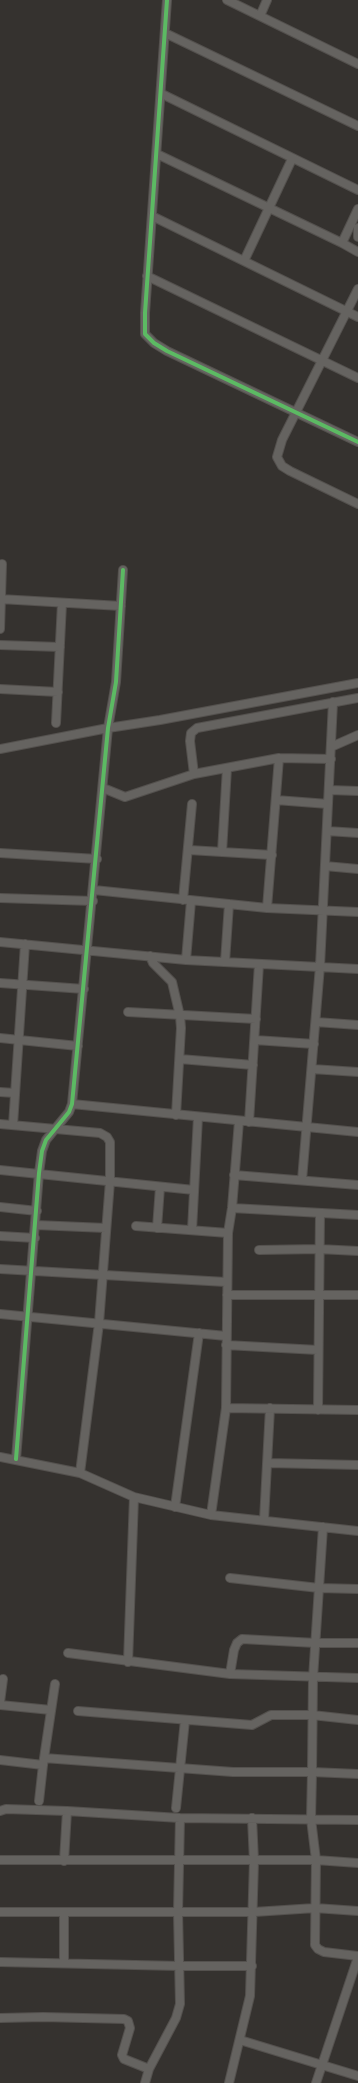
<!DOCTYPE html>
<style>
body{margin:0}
canvas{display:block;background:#35322f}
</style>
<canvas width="358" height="2083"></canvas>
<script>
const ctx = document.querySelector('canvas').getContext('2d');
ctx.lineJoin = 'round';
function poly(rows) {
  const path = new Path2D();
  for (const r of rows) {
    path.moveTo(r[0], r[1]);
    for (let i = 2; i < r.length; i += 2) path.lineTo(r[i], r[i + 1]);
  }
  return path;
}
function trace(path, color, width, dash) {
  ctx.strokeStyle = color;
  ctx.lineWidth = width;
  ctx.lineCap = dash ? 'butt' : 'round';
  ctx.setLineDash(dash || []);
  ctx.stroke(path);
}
const minor = poly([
 [167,0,145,313,145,334,154,343,167,351,358,442],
 [227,0,358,64],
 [260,16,267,0],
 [165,33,358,126],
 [162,94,358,190],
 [157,154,342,243],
 [358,209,342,243,358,252],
 [152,216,358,317],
 [358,228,358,237],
 [244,261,292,159],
 [147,276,358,378],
 [358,289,282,440,277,457,282,466,290,471,358,504],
 [0,599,121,606],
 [0,629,2,564],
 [0,645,60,647],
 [0,689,58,692],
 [56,723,62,603],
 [331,747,358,735],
 [0,749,108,728,160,720,358,683],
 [194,774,190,741,191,733,197,728,358,698],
 [103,788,125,797,194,774,279,758,331,759],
 [329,790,358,791],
 [276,800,328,804],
 [327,831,358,833],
 [189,850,272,855],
 [222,852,227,768],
 [0,853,97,859],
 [325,866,358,869],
 [94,890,267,908,358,912],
 [0,898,93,901],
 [183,900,192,804],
 [267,908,279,758],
 [0,942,186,960,358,969],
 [150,956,153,963,172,982,180,1016,181,1028,176,1115],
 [186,960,191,901],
 [225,962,229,904],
 [0,983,84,989],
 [128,1012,256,1019],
 [316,1022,358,1025],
 [0,1038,78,1046],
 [255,1040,314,1044],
 [180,1059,253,1065],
 [312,1069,358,1072],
 [0,1092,15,1093],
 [72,1104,358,1132],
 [249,1122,259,964],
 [0,1124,100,1133,107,1137,110,1142,110,1181,99,1323,80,1473],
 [13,1125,25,944],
 [0,1170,194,1190],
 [234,1175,358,1185],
 [302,1180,320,966,333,702],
 [0,1207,37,1211],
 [232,1208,358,1215],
 [36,1225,106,1228],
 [136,1226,228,1233],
 [157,1228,160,1187],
 [192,1230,198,1117],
 [0,1236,35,1238],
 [259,1250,319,1249,358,1251],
 [0,1269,226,1282],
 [227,1295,358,1295],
 [0,1314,226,1336],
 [226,1345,318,1350],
 [226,1408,358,1410],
 [318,1410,320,1213],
 [0,1457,80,1473,134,1497,211,1515,358,1531],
 [16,1459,39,1173,42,1151,46,1140,69,1112,72,1104,108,728,116,682,123,570],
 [268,1463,358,1465],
 [175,1507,199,1333],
 [211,1515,226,1408,228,1233,232,1208,239,1121],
 [264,1520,270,1408],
 [323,1527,313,1678,312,1772,358,1774],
 [230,1578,319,1588,358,1589],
 [68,1653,230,1674,358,1678],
 [128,1662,134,1497],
 [230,1674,234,1650,237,1643,242,1639,316,1643,358,1643],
 [0,1702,3,1679],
 [0,1705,51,1710],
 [78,1711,252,1725,271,1715,312,1715,358,1720],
 [44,1758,233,1772,312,1772,311,1819,316,1860,315,1945,318,1949,324,1952,358,1956],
 [0,1760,43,1765],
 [39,1801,43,1765,55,1684],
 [176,1808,185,1720],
 [0,1811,6,1809,67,1811,180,1818,358,1820],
 [0,1860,316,1860,358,1863],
 [64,1861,67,1811],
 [0,1912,254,1912,315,1908,358,1911],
 [0,1962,180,1966,252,1966],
 [64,1962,64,1912],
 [0,2018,43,2017,124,2019,128,2021,130,2028,122,2055,124,2059,149,2069],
 [240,2040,358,2076],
 [145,2083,149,2069,176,2018,180,2004,178,1912,180,1818],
 [229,2083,250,1996,254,1861,252,1818],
 [316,2083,358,1957]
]);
const cycleway = poly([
 [167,0,145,313,145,334,154,343,167,351,358,442],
 [16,1459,39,1173,42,1151,46,1140,69,1112,72,1104,108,728,116,682,123,570]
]);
trace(minor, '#54514e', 10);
trace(minor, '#656360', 8);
trace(cycleway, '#5cba63', 4);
</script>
